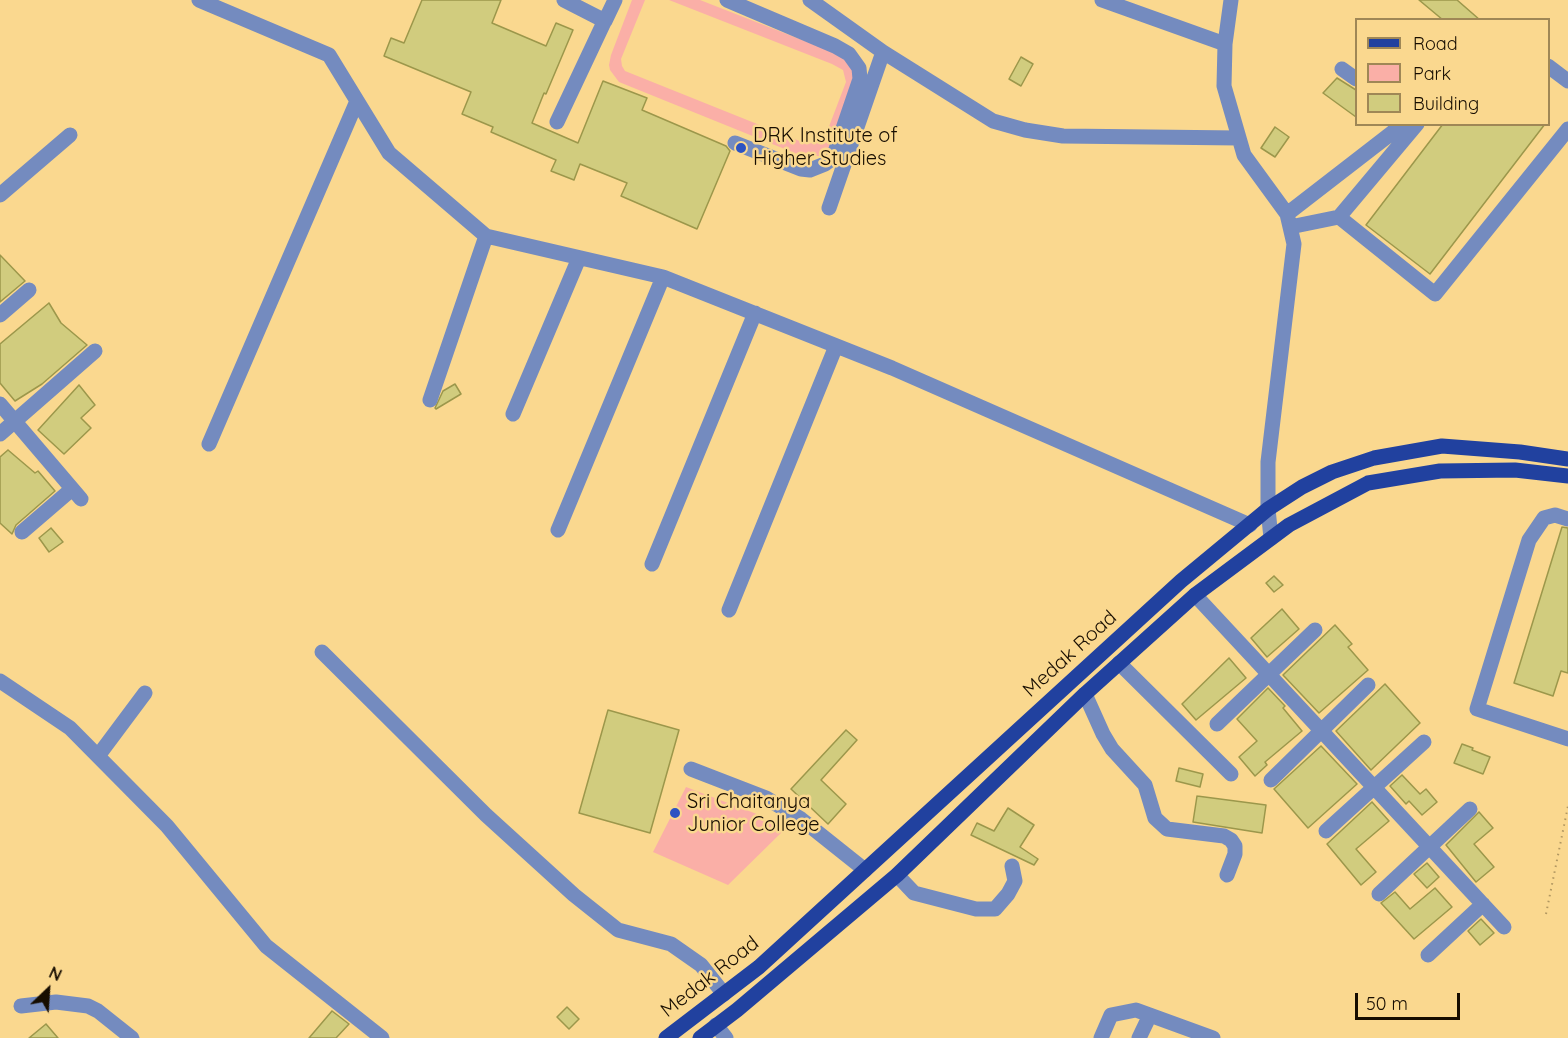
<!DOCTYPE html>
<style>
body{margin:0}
#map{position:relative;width:1568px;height:1038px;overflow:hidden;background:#fad88f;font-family:Quicksand,sans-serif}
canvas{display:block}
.legend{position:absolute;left:1355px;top:18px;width:195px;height:108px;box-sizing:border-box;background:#fad88f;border:2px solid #9f8756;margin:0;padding:8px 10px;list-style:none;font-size:18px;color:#170d00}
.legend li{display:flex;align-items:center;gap:12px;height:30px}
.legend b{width:30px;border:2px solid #9f8756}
.north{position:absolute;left:18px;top:960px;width:60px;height:60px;-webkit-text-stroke:4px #fad88f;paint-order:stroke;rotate:25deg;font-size:16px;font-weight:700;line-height:24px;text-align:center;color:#170d00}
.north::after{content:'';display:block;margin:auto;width:21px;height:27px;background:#170d00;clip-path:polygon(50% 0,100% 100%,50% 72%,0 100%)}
.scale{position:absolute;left:1355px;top:993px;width:105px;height:27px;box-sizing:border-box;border:3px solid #170d00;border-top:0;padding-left:8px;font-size:18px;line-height:21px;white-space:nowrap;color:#170d00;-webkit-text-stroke:4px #fad88f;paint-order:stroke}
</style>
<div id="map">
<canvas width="1568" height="1038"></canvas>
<ul class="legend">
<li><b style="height:8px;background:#21419f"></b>Road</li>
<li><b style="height:16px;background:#faafa7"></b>Park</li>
<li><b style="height:16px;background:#d1cc7e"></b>Building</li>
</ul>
<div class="north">N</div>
<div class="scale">50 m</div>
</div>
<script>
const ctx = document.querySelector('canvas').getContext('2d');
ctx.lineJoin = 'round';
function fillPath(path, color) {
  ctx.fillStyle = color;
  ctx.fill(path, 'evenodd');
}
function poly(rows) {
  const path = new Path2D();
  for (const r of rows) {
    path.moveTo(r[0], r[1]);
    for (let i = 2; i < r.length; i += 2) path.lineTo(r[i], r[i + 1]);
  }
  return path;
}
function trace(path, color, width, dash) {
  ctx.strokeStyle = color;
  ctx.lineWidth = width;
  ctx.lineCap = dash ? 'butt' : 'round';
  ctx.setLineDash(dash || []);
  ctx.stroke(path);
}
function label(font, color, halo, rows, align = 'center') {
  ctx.font = font + ' Quicksand,sans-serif';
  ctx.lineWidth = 5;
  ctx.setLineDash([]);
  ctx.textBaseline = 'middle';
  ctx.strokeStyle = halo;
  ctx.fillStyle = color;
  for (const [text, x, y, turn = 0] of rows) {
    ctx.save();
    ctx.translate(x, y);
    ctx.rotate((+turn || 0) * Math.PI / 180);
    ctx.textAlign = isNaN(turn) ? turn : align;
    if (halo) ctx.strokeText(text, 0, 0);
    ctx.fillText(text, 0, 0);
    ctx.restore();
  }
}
const green = poly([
 [632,0,645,0,621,59,622,66,625,71,807,144,822,141,825,137,846,82,843,70,832,64,669,0,700,0,843,56,855,72,831,150,824,156,802,156,619,82,610,70,609,65,611,55],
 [686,787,762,816,782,832,728,885,653,852]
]);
const building = poly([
 [422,0,501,0,492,23,546,46,556,23,573,30,546,94,544,93,532,123,578,143,603,81,647,98,642,110,726,146,730,151,697,229,621,196,627,183,580,164,574,180,551,171,556,160,491,132,493,127,462,114,471,92,384,56,391,38,404,43,422,0],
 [1419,0,1457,0,1480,20,1443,20,1419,0],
 [1021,57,1033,64,1021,86,1009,79,1021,57],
 [1337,78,1356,90,1356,117,1323,93,1337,78],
 [1443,124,1545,124,1430,274,1366,225,1443,124],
 [1275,127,1289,137,1275,157,1261,148,1275,127],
 [0,255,25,281,0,302,0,255],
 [49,303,61,323,87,345,42,384,15,401,0,383,0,344,49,303],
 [455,384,461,394,436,409,435,408,443,391,455,384],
 [79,385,95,405,81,418,91,428,64,454,38,430,79,385],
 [8,450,35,473,38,471,55,491,16,525,12,534,0,523,0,457,8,450],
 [1562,527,1568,528,1568,673,1561,671,1553,696,1514,683,1562,527],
 [51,528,63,542,49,552,39,538,51,528],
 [1274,576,1283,585,1274,592,1266,583,1274,576],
 [1282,609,1299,629,1267,657,1251,638,1282,609],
 [1335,625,1352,644,1348,647,1368,670,1319,713,1283,675,1335,625],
 [1229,658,1246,678,1196,720,1182,704,1229,658],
 [1385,684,1420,723,1371,770,1336,731,1385,684],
 [1268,688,1285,706,1283,708,1302,731,1265,762,1267,765,1255,776,1239,757,1257,741,1237,719,1268,688],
 [608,710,679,730,650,833,579,813,608,710],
 [846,730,857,740,821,780,846,804,828,824,791,789,846,730],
 [1462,744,1473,748,1472,750,1490,757,1483,774,1454,763,1462,744],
 [1321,746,1357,784,1308,828,1274,789,1321,746],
 [1179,768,1203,774,1200,787,1176,781,1179,768],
 [1402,775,1420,794,1426,789,1437,802,1422,815,1409,801,1406,804,1390,786,1402,775],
 [1197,796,1266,805,1262,833,1193,822,1197,796],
 [1372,802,1389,821,1356,849,1376,872,1361,885,1327,844,1372,802],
 [1008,808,1034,825,1020,847,1038,859,1034,865,971,835,977,823,994,831,1008,808],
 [1479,812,1493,828,1474,844,1494,867,1476,882,1446,845,1479,812],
 [1427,863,1439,877,1427,888,1414,874,1427,863],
 [1435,888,1452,907,1414,939,1381,903,1395,892,1410,909,1435,888],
 [1481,919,1494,933,1480,945,1468,931,1481,919],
 [567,1007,579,1019,569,1029,557,1017,567,1007],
 [332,1011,349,1024,336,1038,309,1038,332,1011],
 [46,1024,58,1038,29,1038,46,1024]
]);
const path = poly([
 [1546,914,1568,806]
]);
const minor = poly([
 [199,0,329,55,389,153,486,236,663,277,892,368,1250,525],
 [564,0,605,21,615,0],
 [727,0,835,46,849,54,859,68,860,79,833,158,825,164,810,170,801,169,735,143],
 [810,0,883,52,993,121,1025,130,1063,136,1239,138],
 [1102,0,1225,44],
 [1231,0,1225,44,1224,86,1244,155,1287,214,1294,244,1268,462,1268,509,1271,538],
 [1548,66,1568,81],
 [1342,69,1356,79],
 [557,122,606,18],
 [0,195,70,135],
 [829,208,883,52],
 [1287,214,1393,132,1399,124],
 [1339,217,1435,294,1568,129],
 [1290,227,1339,217,1417,124],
 [0,315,29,290],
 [430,400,486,236],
 [0,404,81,499],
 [513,414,579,258],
 [0,434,95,351],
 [209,444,357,101],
 [1568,519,1555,515,1544,518,1529,540,1477,709,1568,739],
 [558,530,663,277],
 [22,532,72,489],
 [652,564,755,313],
 [1195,595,1504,927],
 [729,610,836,346],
 [322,652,486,815,574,895,618,930,671,944,701,965,724,994],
 [1119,663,1231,774],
 [0,681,70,728,167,826,266,946,382,1038],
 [1085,694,1103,734,1112,749,1145,785,1155,818,1167,829,1224,836,1231,840,1235,846,1235,854,1227,875],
 [1217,724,1315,630],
 [98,756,145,693],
 [691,769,766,798,801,819,865,870],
 [1271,780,1368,685],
 [1326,831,1424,742],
 [897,875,914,893,976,909,995,909,1008,894,1015,881,1012,866],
 [1379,894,1470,809],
 [1428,955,1483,904],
 [21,1006,56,1002,88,1006,98,1011,132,1038],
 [716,1025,726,1038],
 [1101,1038,1111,1015,1136,1010,1213,1038],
 [1139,1038,1150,1015]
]);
const major = poly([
 [666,1038,759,967,1181,581,1268,509,1302,487,1332,472,1374,458,1442,446,1520,452,1568,459],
 [700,1038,737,1010,897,875,1085,694,1195,595,1289,525,1368,483,1440,471,1515,470,1568,476]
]);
const markers = [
 [741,148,6,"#2c53c2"],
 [675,813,6,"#2c53c2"]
];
const poiNames = [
 ["DRK Institute of",753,136],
 ["Higher Studies",753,159],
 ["Sri Chaitanya",687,802],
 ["Junior College",687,825]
];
const streetNames = [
 ["Medak Road",1070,654,-42],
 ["Medak Road",710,977,-38]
];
fillPath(green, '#faafa7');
fillPath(building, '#d1cc7e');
trace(building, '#9c974b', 1.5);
trace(path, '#b19761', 2, [1.5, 4.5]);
trace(minor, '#748bbf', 15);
trace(major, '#21419f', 15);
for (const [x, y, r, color] of markers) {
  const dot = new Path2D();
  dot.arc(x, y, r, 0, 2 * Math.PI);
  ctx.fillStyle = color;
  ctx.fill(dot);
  trace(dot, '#fad88f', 2);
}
label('20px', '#170d00', '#fad88f', poiNames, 'left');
label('20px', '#170d00', '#fad88f', streetNames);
</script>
